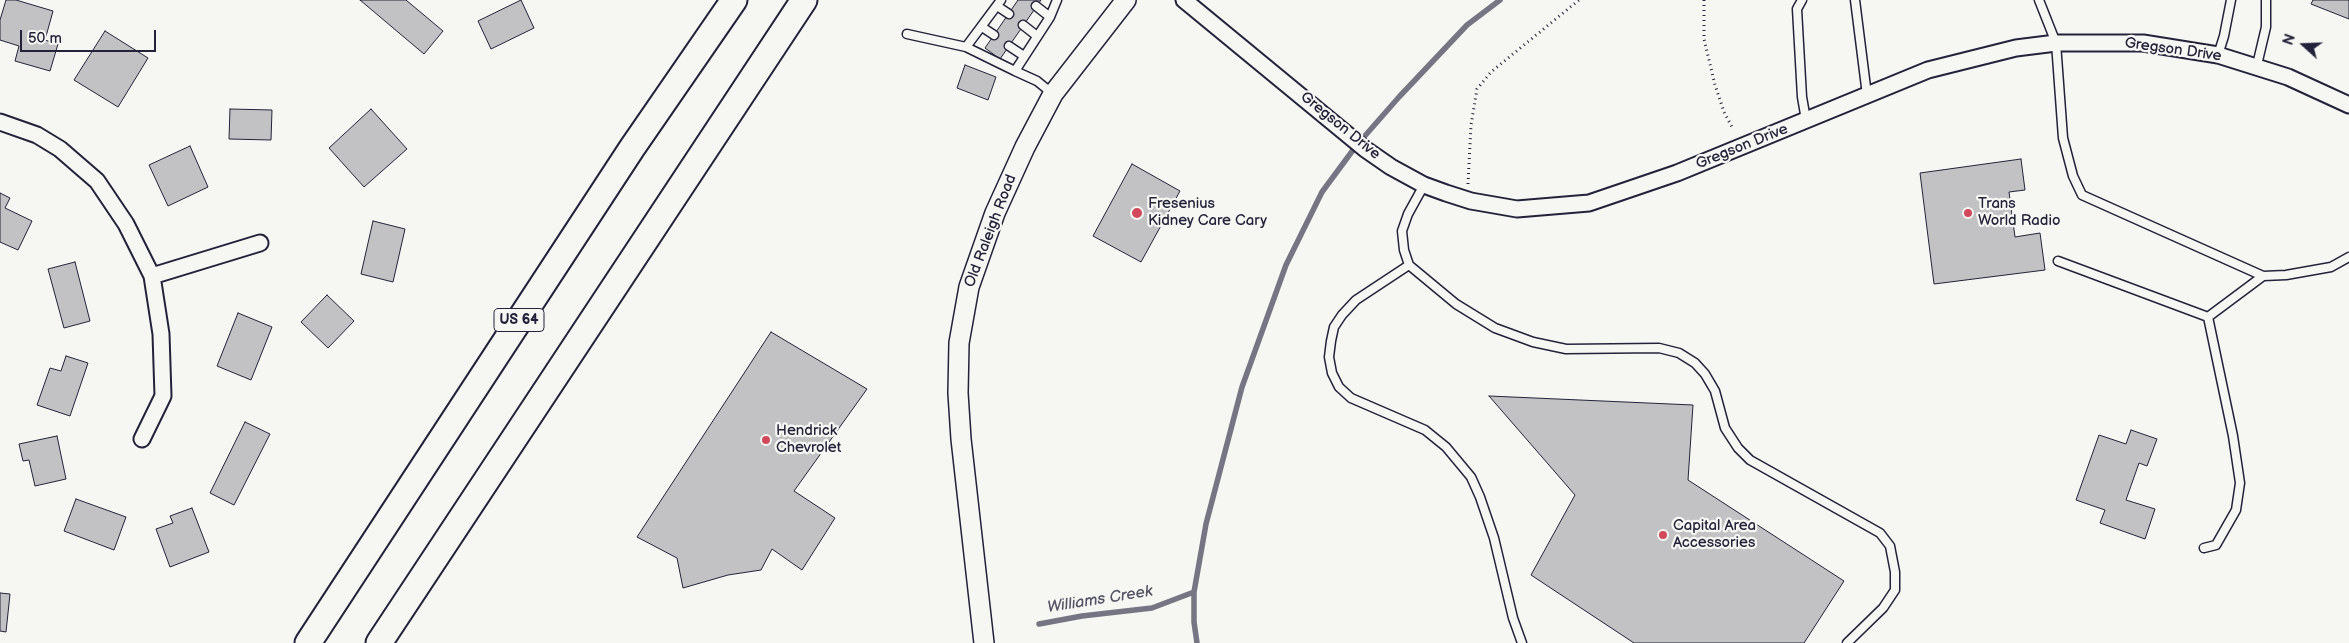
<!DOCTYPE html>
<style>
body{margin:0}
#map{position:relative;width:2349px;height:643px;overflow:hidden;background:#f6f6f2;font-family:"Balsamiq Sans",sans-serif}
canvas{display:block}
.north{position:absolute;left:2279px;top:20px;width:50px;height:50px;-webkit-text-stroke:4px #f6f6f2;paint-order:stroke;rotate:290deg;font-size:14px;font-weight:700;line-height:20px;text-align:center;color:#22223b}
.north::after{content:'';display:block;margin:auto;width:18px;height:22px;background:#22223b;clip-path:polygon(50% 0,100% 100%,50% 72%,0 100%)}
.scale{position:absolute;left:20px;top:30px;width:136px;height:22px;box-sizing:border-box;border:2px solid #22223b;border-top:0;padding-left:6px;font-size:15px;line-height:18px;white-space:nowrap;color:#22223b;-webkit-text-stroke:4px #f6f6f2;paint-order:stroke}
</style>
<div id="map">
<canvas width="2349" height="643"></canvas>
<div class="north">N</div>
<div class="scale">50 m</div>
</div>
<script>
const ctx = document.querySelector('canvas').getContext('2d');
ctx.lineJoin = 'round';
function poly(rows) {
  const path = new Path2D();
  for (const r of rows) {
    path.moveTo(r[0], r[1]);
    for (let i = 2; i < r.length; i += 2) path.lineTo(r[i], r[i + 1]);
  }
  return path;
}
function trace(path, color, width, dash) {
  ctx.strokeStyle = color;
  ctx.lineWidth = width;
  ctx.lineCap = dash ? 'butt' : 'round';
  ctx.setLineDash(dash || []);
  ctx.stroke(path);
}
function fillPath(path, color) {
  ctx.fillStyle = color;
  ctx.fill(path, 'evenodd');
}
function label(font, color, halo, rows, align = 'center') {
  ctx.font = font + ' "Balsamiq Sans",sans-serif';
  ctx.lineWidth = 4.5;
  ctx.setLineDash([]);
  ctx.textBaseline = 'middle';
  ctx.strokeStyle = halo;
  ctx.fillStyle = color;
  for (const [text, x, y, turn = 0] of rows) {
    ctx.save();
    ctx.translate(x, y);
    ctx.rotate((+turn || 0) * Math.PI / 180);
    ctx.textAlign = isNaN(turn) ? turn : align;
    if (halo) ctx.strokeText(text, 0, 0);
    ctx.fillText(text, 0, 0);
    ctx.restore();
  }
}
const stream = poly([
 [1039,624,1082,616,1152,608,1194,592],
 [1197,643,1194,622,1194,592,1206,524,1242,387,1286,265,1322,192,1356,146,1399,97,1467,25,1500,0]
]);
const building = poly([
 [6,0,16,0,53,11,45,40,58,44,50,71,15,61,19,46,0,40,0,20,6,0],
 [360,0,406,0,443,31,424,54,360,0],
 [521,0,534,28,491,49,478,21,521,0],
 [1018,0,1041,0,1000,59,985,48,1018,0],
 [2313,0,2349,0,2349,19,2311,4,2313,0],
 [105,31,148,58,118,107,74,80,105,31],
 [965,65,996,77,988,100,957,88,965,65],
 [230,109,272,110,271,140,229,139,230,109],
 [371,109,407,149,364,187,329,148,371,109],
 [190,146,208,187,168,206,149,165,190,146],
 [2021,159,2025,190,2009,192,2015,237,2040,233,2045,270,1934,284,1920,173,2021,159],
 [1132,164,1180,191,1141,262,1093,236,1132,164],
 [0,193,10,198,5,208,32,221,18,250,0,242,0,193],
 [373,221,405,229,393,282,361,274,373,221],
 [75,262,90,321,64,328,48,269,75,262],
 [327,295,354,321,328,348,301,322,327,295],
 [238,313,272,327,251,380,217,366,238,313],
 [771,332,867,389,794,491,835,518,802,570,772,549,761,570,728,575,683,588,677,558,637,537,771,332],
 [66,356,88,363,70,416,37,405,50,368,61,371,66,356],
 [1489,396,1693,405,1688,480,1844,581,1804,643,1634,643,1531,575,1575,495,1489,396],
 [245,422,270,434,234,505,210,493,245,422],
 [2131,430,2157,439,2147,466,2139,463,2126,500,2155,509,2145,539,2100,523,2105,510,2076,500,2099,435,2126,444,2131,430],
 [57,436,66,479,35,486,29,460,23,461,19,444,57,436],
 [76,499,126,517,114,550,64,531,76,499],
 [192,508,209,552,170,567,156,529,173,523,170,516,192,508],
 [0,593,10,594,6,632,0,631,0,593]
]);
const path = poly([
 [1704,0,1704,39,1715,85,1724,112,1733,129],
 [1468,184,1471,125,1477,89,1491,72,1579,0]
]);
const service = poly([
 [1001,0,966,47,1015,71],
 [1802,0,1797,9,1802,97,1806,120],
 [1855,0,1867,95],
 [2039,0,2056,43,2063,138,2073,176,2082,195,2263,276],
 [997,6,1009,14],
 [1036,6,1050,17],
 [1023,25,1037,36],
 [982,27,994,35],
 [907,34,966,47],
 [1009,46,1024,56],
 [2218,55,2224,36,2231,0],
 [2257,65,2266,27,2266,0],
 [1053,94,1037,81,1015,71,1050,17,1057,0],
 [1424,185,1408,214,1402,231,1404,250,1409,265,1456,304,1495,328,1533,342,1566,349,1659,348,1679,353,1695,363,1705,374,1715,391,1725,428,1738,448,1750,460,1880,533,1890,546,1895,572,1895,590,1883,608,1847,643],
 [2058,261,2208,317,2263,276,2286,275,2331,267,2349,257],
 [1409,265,1356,300,1342,315,1334,327,1331,341,1329,357,1332,373,1339,387,1351,398,1425,430,1446,447,1471,477,1480,497,1494,538,1513,618,1522,643],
 [2204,548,2216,545,2236,510,2240,483,2233,436,2208,317]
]);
const minor = poly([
 [1184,0,1365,149,1391,167,1424,185,1446,193,1471,201,1517,209,1589,203,1677,173,1928,70,2016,48,2056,43,2143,43,2218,55,2288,77,2349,105],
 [0,122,37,135,60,149,97,181,126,224,152,276,161,334,163,396,142,439],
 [152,276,260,243]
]);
const tertiary = poly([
 [984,643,961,439,958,393,959,343,969,287,995,213,1025,147,1053,94,1126,0]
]);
const trunk = poly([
 [308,643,632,148,734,0],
 [379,643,804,0]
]);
const markers = [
 [1137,213,6,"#d1495b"],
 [1968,213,5,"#d1495b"],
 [766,440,5,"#d1495b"],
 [1663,535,5,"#d1495b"]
];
const shields = [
 [519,320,50]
];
const shieldNames = [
 ["US 64",519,320]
];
const streetNames = [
 ["Gregson Drive",2173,50,8],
 ["Gregson Drive",1340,126,39],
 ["Gregson Drive",1742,147,-22],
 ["Old Raleigh Road",991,231,-69]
];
const poiNames = [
 ["Fresenius",1148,204],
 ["Kidney Care Cary",1148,221],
 ["Trans",1978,204],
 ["World Radio",1978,221],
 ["Hendrick",776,431],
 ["Chevrolet",776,448],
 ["Capital Area",1673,526],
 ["Accessories",1673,543]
];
const waterNames = [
 ["Williams Creek",1100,600,-9]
];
trace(stream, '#757583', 5.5);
fillPath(building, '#c2c2c4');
trace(building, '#22223b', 1);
trace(service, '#22223b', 11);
trace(minor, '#22223b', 19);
trace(tertiary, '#22223b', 22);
trace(trunk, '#22223b', 29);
trace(path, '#22223b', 3, [1, 4]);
trace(service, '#f6f6f2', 8);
trace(minor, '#f6f6f2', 15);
trace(tertiary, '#f6f6f2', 19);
trace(trunk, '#f6f6f2', 25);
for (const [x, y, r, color] of markers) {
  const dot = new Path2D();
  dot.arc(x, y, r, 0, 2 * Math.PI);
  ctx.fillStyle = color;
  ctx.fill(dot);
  trace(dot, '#f6f6f2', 2);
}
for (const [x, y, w] of shields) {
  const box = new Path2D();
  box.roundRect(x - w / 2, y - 11.5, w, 23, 4);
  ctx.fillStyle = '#f6f6f2';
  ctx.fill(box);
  trace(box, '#22223b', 1);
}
label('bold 14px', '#22223b', null, shieldNames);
label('15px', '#22223b', '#f6f6f2', streetNames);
label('15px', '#22223b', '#f6f6f2', poiNames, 'left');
label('italic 16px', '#535365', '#f6f6f2', waterNames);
</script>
